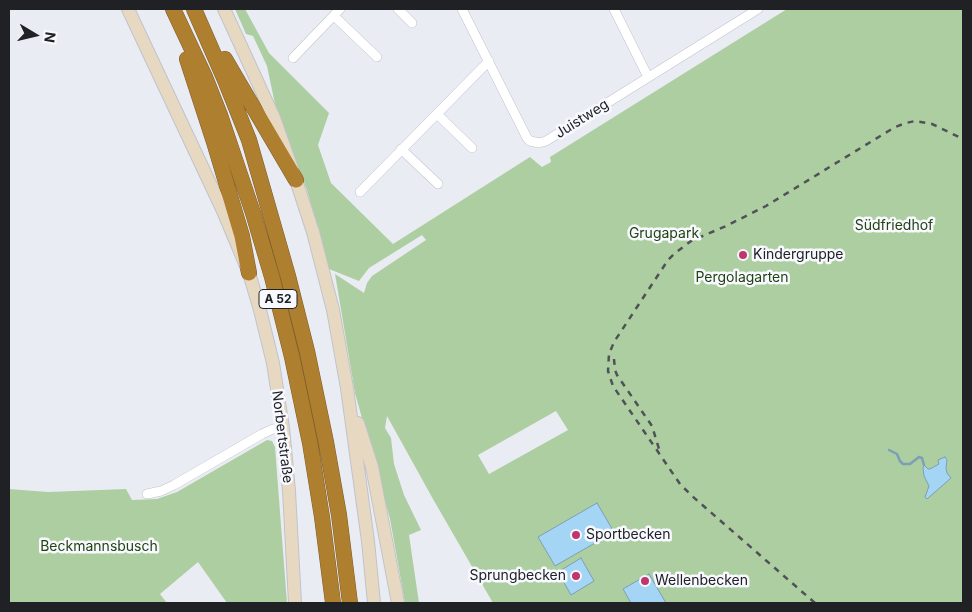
<!DOCTYPE html>
<meta charset="utf-8">
<style>
body{margin:0}
#map{position:relative;width:972px;height:612px;overflow:hidden;background:#eaecf4;font-family:Inter,sans-serif}
canvas{display:block}
.frame{position:absolute;inset:0;border:10px solid #202124;pointer-events:none}
.north{position:absolute;left:10px;top:10px;width:50px;height:50px;-webkit-text-stroke:4px #f8f9fe;paint-order:stroke;rotate:99deg;font-size:14px;font-weight:700;line-height:20px;text-align:center;color:#202124}
.north::after{content:'';display:block;margin:auto;width:18px;height:22px;background:#202124;clip-path:polygon(50% 0,100% 100%,50% 72%,0 100%)}
</style>
<div id="map">
<canvas width="972" height="612"></canvas>
<div class="frame"></div>
<div class="north">N</div>
</div>
<script>
const ctx = document.querySelector('canvas').getContext('2d');
ctx.lineJoin = 'round';
function fillPath(path, color) {
  ctx.fillStyle = color;
  ctx.fill(path, 'evenodd');
}
function poly(rows) {
  const path = new Path2D();
  for (const r of rows) {
    path.moveTo(r[0], r[1]);
    for (let i = 2; i < r.length; i += 2) path.lineTo(r[i], r[i + 1]);
  }
  return path;
}
function trace(path, color, width, dash) {
  ctx.strokeStyle = color;
  ctx.lineWidth = width;
  ctx.lineCap = dash ? 'butt' : 'round';
  ctx.setLineDash(dash || []);
  ctx.stroke(path);
}
function label(font, color, halo, rows, align = 'center') {
  ctx.font = font + ' Inter,sans-serif';
  ctx.lineWidth = 5;
  ctx.setLineDash([]);
  ctx.textBaseline = 'middle';
  ctx.strokeStyle = halo;
  ctx.fillStyle = color;
  for (const [text, x, y, turn = 0] of rows) {
    ctx.save();
    ctx.translate(x, y);
    ctx.rotate((+turn || 0) * Math.PI / 180);
    ctx.textAlign = isNaN(turn) ? turn : align;
    if (halo) ctx.strokeText(text, 0, 0);
    ctx.fillText(text, 0, 0);
    ctx.restore();
  }
}
const green = poly([
 [235,9,245,9,269,53,329,113,318,145,331,183,393,244,530,157,542,167,551,162,550,157,787,9,963,9,963,603,493,603,433,499,387,416,385,428,391,438,394,464,404,495,421,530,409,535,419,603,405,603,390,519,355,393,335,274,364,293,367,283,372,276,426,240,422,235,369,268,359,281,329,269,307,190,276,109,267,66,253,36,246,34],
 [556,411,568,430,489,474,478,455],
 [267,440,272,441,275,447,287,603,227,603,198,562,160,594,167,603,9,603,9,489,48,492,126,489,132,500,157,499,177,492]
]);
const water = poly([
 [945,457,947,460,946,468,947,473,951,478,927,499,925,497,929,486,924,476,923,468,924,465,928,469,930,469,939,464,938,460,945,457],
 [597,503,614,532,555,566,538,537,597,503],
 [581,558,594,581,571,595,558,572,581,558],
 [649,574,666,603,631,603,623,589,649,574]
]);
const stream = poly([
 [889,450,897,454,900,461,903,464,910,464,919,457,922,458,924,465]
]);
const minor = poly([
 [398,9,412,23],
 [462,9,527,138,530,141,539,143,546,141,758,9],
 [614,9,648,77],
 [334,16,377,57],
 [293,58,340,9],
 [437,114,472,148],
 [401,149,438,184],
 [360,192,489,61],
 [147,494,161,491,174,485,262,434,273,429,283,428]
]);
const secondary = poly([
 [128,9,223,211,249,273,260,310,273,363,283,428,289,491,295,603],
 [224,9,274,118,296,180,313,232,333,310,347,388,368,541,374,603],
 [358,423,372,467,398,603]
]);
const motorway = poly([
 [173,9,205,77,220,115,253,213,272,277,292,357,310,443,322,517,333,603],
 [194,9,225,80,249,140,288,276,307,351,326,442,339,515,350,603],
 [187,59,214,142,242,236,249,273],
 [225,59,296,180]
]);
const rail = poly([
 [614,359,615,370,617,375,652,426,659,449],
 [815,603,692,496,680,484,613,386,608,371,609,354,614,342,668,260,674,254,691,241,726,226,766,206,895,127,906,123,915,121,932,124,963,139]
]);
const markers = [
 [743,255,5,"#c0356d"],
 [576,535,5,"#c0356d"],
 [576,576,5,"#c0356d"],
 [645,581,5,"#c0356d"]
];
const shields = [
 [278,299,38]
];
const shieldNames = [
 ["A 52",278,299]
];
const streetNames = [
 ["Juistweg",582,119,-32],
 ["Norbertstraße",282,437,83]
];
const parkNames = [
 ["Südfriedhof",894,226],
 ["Grugapark",664,234],
 ["Pergolagarten",742,278],
 ["Beckmannsbusch",99,547]
];
const poiNames = [
 ["Kindergruppe",753,255],
 ["Sportbecken",586,535],
 ["Sprungbecken",566,576,"right"],
 ["Wellenbecken",655,581]
];
fillPath(green, '#adcea1');
fillPath(water, '#a4d5f4');
trace(water, '#7c9fb6', 1);
trace(stream, '#7c9fb6', 2.5);
trace(minor, '#c1c3cc', 10);
trace(secondary, '#c1c3cc', 14);
trace(motorway, '#7d5e2c', 16);
trace(minor, '#fff', 9);
trace(secondary, '#e7d9c1', 12);
trace(motorway, '#af7f30', 15);
trace(rail, '#515257', 2.5, [6, 6]);
for (const [x, y, r, color] of markers) {
  const dot = new Path2D();
  dot.arc(x, y, r, 0, 2 * Math.PI);
  ctx.fillStyle = color;
  ctx.fill(dot);
  trace(dot, '#f8f9fe', 2);
}
for (const [x, y, w] of shields) {
  const box = new Path2D();
  box.roundRect(x - w / 2, y - 9.5, w, 19, 4);
  ctx.fillStyle = '#f8f9fe';
  ctx.fill(box);
  trace(box, '#202124', 1);
}
label('bold 12px', '#202124', null, shieldNames);
label('14px', '#202124', '#f8f9fe', streetNames);
label('14px', '#214211', '#f8f9fe', parkNames);
label('14px', '#202124', '#f8f9fe', poiNames, 'left');
</script>
